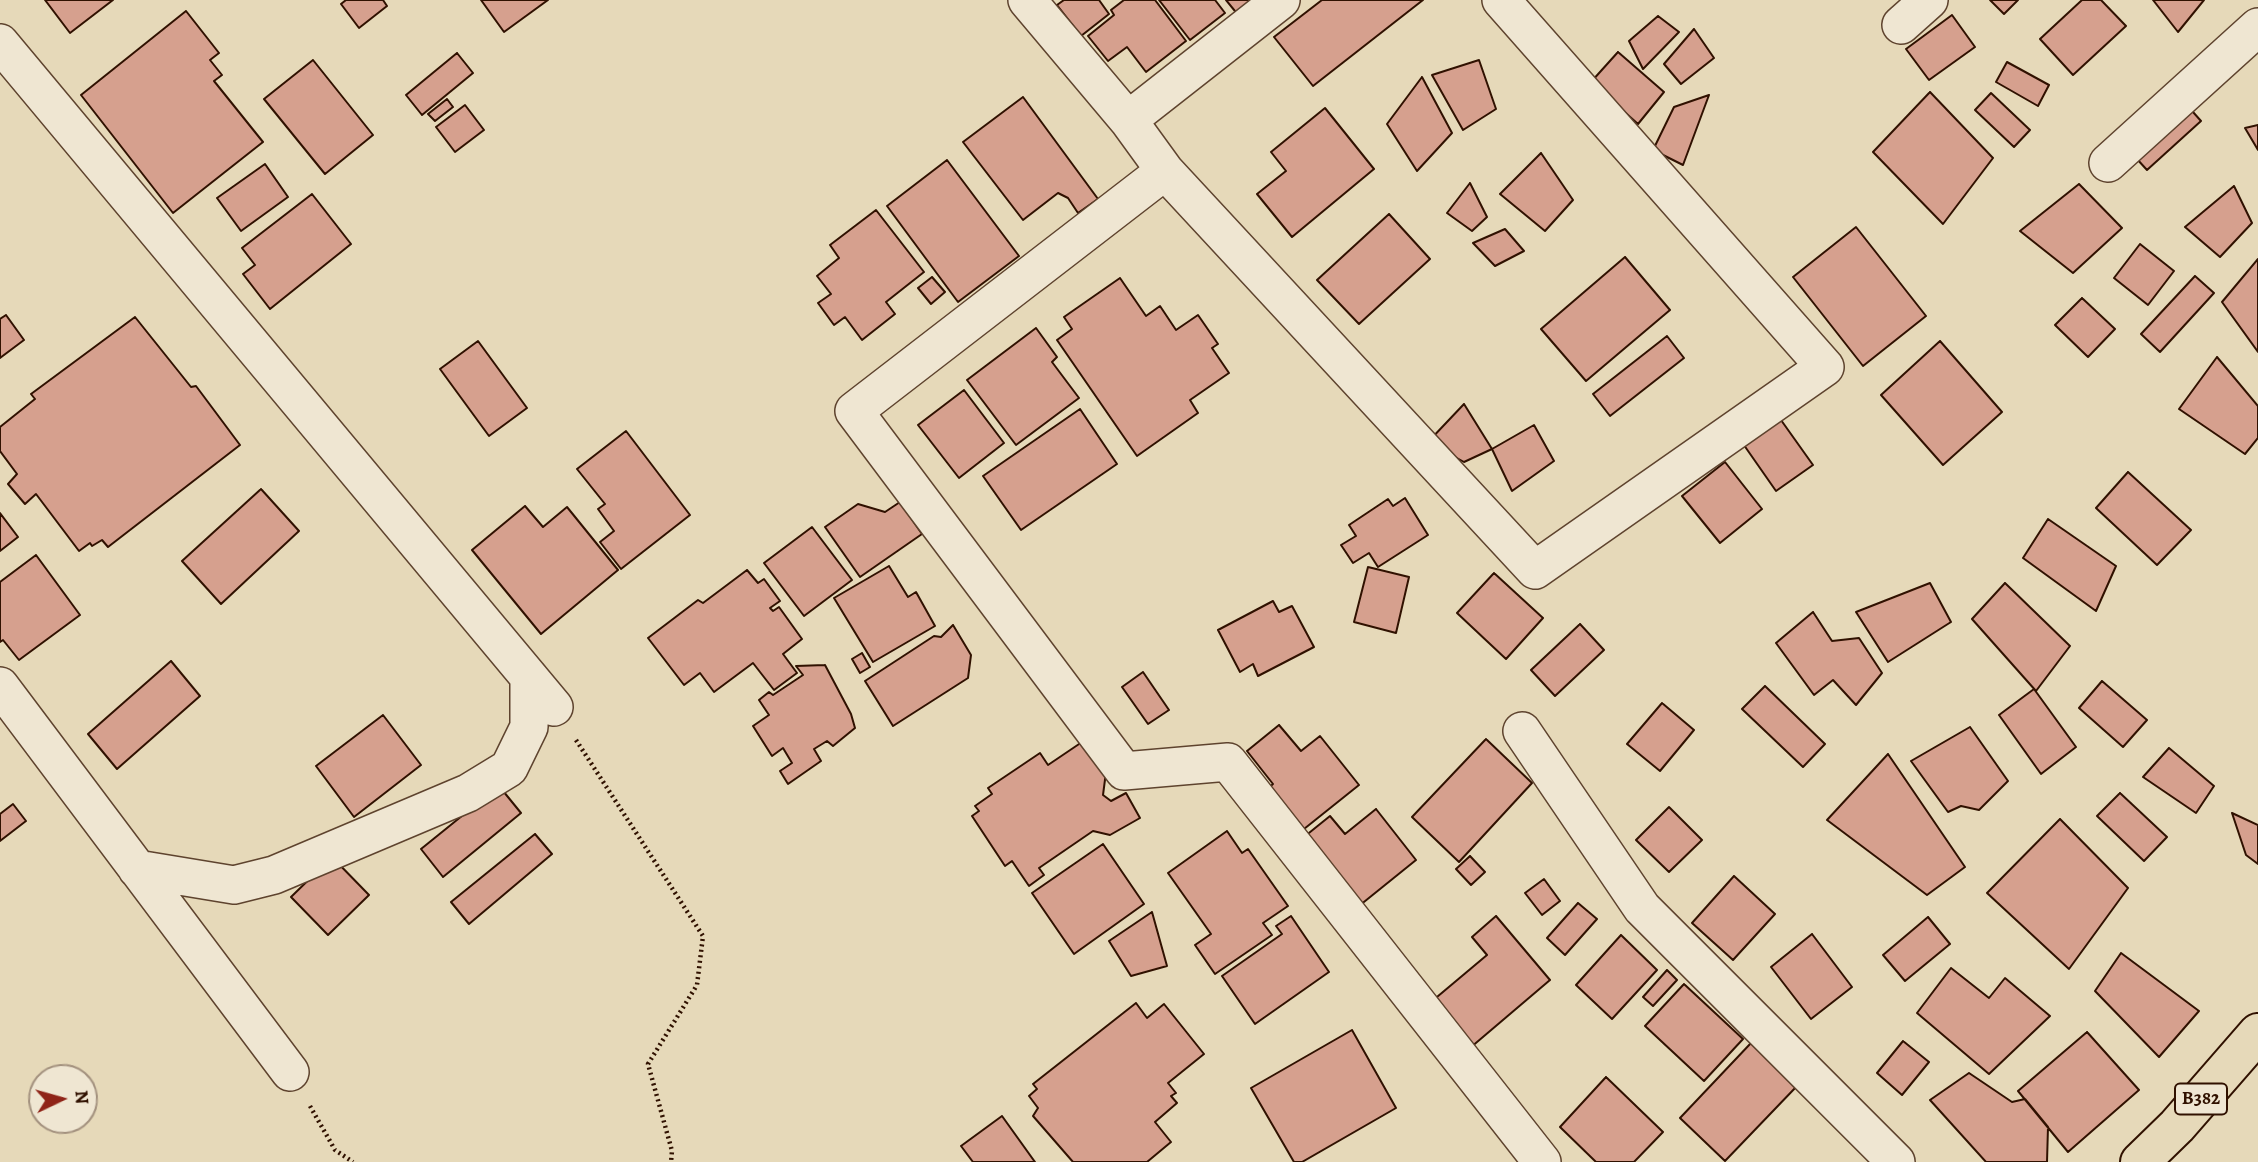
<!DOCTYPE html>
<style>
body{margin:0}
#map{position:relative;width:2258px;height:1162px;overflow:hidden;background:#e6d9b9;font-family:Alegreya,serif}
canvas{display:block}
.north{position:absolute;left:28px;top:1064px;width:70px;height:70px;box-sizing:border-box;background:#efe6d2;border:2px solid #a3917e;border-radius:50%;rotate:85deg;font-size:19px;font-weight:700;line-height:28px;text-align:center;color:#301100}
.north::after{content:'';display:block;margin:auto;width:24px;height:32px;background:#8f2418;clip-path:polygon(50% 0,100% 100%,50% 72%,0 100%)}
</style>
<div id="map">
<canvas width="2258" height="1162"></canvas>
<div class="north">N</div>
</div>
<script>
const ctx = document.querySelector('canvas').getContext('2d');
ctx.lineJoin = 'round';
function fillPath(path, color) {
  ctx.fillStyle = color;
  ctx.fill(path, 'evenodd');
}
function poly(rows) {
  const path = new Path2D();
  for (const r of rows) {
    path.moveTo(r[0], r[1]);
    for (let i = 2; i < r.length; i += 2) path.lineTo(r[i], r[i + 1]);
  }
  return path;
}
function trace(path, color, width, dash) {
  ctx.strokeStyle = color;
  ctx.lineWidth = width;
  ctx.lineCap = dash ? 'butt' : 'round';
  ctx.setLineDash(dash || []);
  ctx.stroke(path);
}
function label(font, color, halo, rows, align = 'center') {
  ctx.font = font + ' Alegreya,serif';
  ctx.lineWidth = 7;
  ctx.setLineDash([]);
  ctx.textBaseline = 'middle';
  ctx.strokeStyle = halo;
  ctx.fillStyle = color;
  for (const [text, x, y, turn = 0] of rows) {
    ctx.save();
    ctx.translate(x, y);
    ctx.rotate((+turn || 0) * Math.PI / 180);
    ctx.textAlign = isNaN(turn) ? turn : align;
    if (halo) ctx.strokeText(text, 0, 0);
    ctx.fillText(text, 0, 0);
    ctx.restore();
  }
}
const building = poly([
 [45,0,113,0,70,33,45,0],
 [346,0,383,0,387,6,359,28,341,4,346,0],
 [481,0,548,0,504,32,481,0],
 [1064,0,1099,0,1109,14,1081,36,1057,5,1064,0],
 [1124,0,1155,0,1186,41,1146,72,1127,47,1108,61,1088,36,1114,15,1111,10,1124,0],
 [1159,0,1215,0,1225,13,1190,40,1159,0],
 [1226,0,1258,0,1239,16,1226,0],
 [1322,0,1423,0,1313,86,1274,37,1322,0],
 [1990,0,2018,0,2004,14,1990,0],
 [2082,0,2101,0,2126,26,2073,75,2040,39,2082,0],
 [2153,0,2204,0,2178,32,2153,0],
 [186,11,219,53,210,60,222,75,214,81,263,142,173,213,81,95,186,11],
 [1952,15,1975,47,1929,80,1906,49,1952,15],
 [1658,16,1679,32,1643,69,1629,41,1658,16],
 [1694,29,1714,58,1681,84,1664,64,1694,29],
 [1618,52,1664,92,1638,124,1591,82,1618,52],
 [457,53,473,73,422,115,406,95,457,53],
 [313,60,373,135,325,174,264,99,313,60],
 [1479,60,1496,109,1463,130,1432,75,1479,60],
 [2007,62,2049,85,2038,106,1996,82,2007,62],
 [1422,77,1452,133,1417,171,1387,124,1422,77],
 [2169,85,2201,121,2147,170,2115,135,2169,85],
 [1930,92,1993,158,1943,224,1873,152,1930,92],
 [1991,93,2030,130,2014,147,1975,110,1991,93],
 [1709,95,1683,165,1653,150,1674,107,1709,95],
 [1023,97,1098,199,1078,213,1068,198,1058,193,1023,220,963,142,1023,97],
 [447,99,453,107,435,121,428,114,447,99],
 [465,105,484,130,455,152,436,127,465,105],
 [1325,108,1374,169,1292,237,1257,194,1286,171,1271,152,1325,108],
 [2258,125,2258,150,2245,128,2258,125],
 [1541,153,1573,200,1545,231,1500,194,1541,153],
 [947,160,1019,256,958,302,887,206,947,160],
 [265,164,288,197,241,231,217,198,265,164],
 [1470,183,1487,217,1472,231,1447,213,1470,183],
 [2079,184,2122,228,2073,273,2020,231,2079,184],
 [2234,186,2252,223,2220,257,2185,227,2234,186],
 [312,194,351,244,270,309,243,274,255,265,242,248,312,194],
 [876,210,924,272,886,302,895,314,862,340,845,317,834,325,818,303,831,294,817,276,839,258,830,245,876,210],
 [1389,214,1430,259,1359,324,1317,280,1389,214],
 [1856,227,1926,316,1863,366,1793,277,1856,227],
 [1505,229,1524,251,1495,266,1473,243,1505,229],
 [2140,244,2174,271,2148,305,2114,278,2140,244],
 [1625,257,1670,310,1586,381,1541,329,1625,257],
 [2258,259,2258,352,2222,302,2258,259],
 [2195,276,2214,293,2160,352,2141,334,2195,276],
 [932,277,945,292,931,304,918,288,932,277],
 [1120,278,1146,316,1160,306,1176,330,1198,315,1218,344,1212,348,1229,373,1190,400,1198,413,1137,456,1057,340,1072,329,1064,317,1120,278],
 [2082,298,2115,329,2088,357,2055,325,2082,298],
 [6,315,24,340,0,358,0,319,6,315],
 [135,317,191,387,196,386,240,445,108,547,102,540,92,546,90,543,79,551,36,494,25,504,8,484,17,474,0,451,0,427,35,399,31,394,135,317],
 [1036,328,1057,357,1052,362,1079,398,1016,445,967,380,1036,328],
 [1667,336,1684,358,1610,416,1593,394,1667,336],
 [478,341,527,408,489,436,440,369,478,341],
 [1940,341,2002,412,1943,465,1881,395,1940,341],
 [2217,357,2258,406,2258,438,2245,454,2179,409,2217,357],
 [964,390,1004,443,959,478,918,425,964,390],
 [1464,404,1492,449,1464,462,1428,442,1464,404],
 [1080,409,1117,464,1021,530,983,476,1080,409],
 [1776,413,1813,465,1776,491,1739,438,1776,413],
 [1534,425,1554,461,1512,491,1492,449,1534,425],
 [626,431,690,515,621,569,600,542,614,531,598,509,605,504,577,469,626,431],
 [1725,462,1762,509,1720,543,1682,496,1725,462],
 [2128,472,2191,530,2157,565,2096,508,2128,472],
 [261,489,299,531,221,604,182,561,261,489],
 [1405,498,1428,535,1378,567,1369,553,1353,563,1341,545,1356,536,1349,525,1388,499,1393,506,1405,498],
 [900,502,922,534,860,577,825,527,858,504,885,512,900,502],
 [525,506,543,527,567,507,618,570,541,634,472,550,525,506],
 [0,513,18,537,0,551,0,513],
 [2048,519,2116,566,2096,611,2023,558,2048,519],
 [812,527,852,580,804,616,764,563,812,527],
 [36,555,80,615,19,660,3,640,0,642,0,582,36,555],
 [889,566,908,597,916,592,935,626,873,662,834,598,889,566],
 [1368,567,1409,577,1396,633,1354,622,1368,567],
 [747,570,758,583,764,579,780,601,770,608,773,611,779,607,802,639,783,654,797,673,774,690,753,663,714,692,700,673,684,685,648,638,698,600,703,603,747,570],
 [1494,573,1543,618,1506,659,1457,613,1494,573],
 [1930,583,1951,622,1888,662,1856,612,1930,583],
 [2005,583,2070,646,2036,691,1972,619,2005,583],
 [1273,601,1279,612,1292,606,1314,647,1258,676,1253,664,1240,672,1218,630,1273,601],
 [1813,612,1832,641,1859,638,1882,673,1856,705,1833,680,1814,695,1776,643,1813,612],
 [1580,624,1604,650,1555,696,1531,670,1580,624],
 [953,625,971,655,968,678,893,726,865,681,934,636,941,637,953,625],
 [862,653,870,667,860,673,852,659,862,653],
 [171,661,200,696,117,769,88,734,171,661],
 [825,665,851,714,855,728,833,746,827,741,814,749,821,761,788,784,780,771,792,763,783,748,772,756,753,726,769,715,759,700,769,692,773,695,803,675,796,666,825,665],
 [1143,672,1169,710,1148,724,1122,687,1143,672],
 [2102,681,2147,720,2123,747,2079,708,2102,681],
 [1765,686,1825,744,1803,767,1742,709,1765,686],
 [2034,689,2076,747,2041,774,1999,715,2034,689],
 [1662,703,1694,730,1660,771,1627,744,1662,703],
 [383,715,421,765,354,817,316,766,383,715],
 [1279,725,1301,751,1320,736,1359,785,1299,833,1265,791,1273,784,1247,751,1279,725],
 [1970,727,2008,781,1979,810,1961,806,1948,812,1911,761,1970,727],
 [1486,739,1532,783,1459,862,1412,817,1486,739],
 [1085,740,1106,772,1103,795,1111,801,1126,793,1140,818,1110,835,1093,831,1039,868,1044,875,1029,886,1012,861,1005,866,972,816,979,811,975,806,992,794,988,788,1040,753,1048,765,1085,740],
 [2169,748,2214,786,2196,813,2143,777,2169,748],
 [1888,754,1965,867,1927,895,1827,820,1888,754],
 [499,786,521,813,443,877,421,849,499,786],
 [2120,793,2167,837,2144,861,2097,816,2120,793],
 [13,804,26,821,0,841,0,814,13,804],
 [1669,807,1702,840,1669,872,1636,840,1669,807],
 [1376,809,1416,860,1354,910,1299,841,1330,816,1345,834,1376,809],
 [2232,813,2258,825,2258,864,2246,855,2232,813],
 [2060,819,2128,888,2069,969,1987,893,2060,819],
 [1227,831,1242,853,1248,849,1288,906,1263,923,1272,935,1215,974,1195,945,1211,934,1168,873,1227,831],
 [535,834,552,854,469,924,451,902,535,834],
 [1103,844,1144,904,1074,954,1032,893,1103,844],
 [1470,856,1485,872,1471,885,1456,869,1470,856],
 [332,857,369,895,328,935,291,897,332,857],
 [1734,876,1775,914,1733,960,1692,923,1734,876],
 [1544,879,1560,901,1542,915,1525,893,1544,879],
 [1578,903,1597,919,1565,955,1547,938,1578,903],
 [1152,912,1167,966,1131,976,1109,941,1152,912],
 [1291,916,1329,972,1255,1024,1222,976,1282,934,1276,926,1291,916],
 [1496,916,1550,980,1470,1048,1431,1002,1487,955,1472,937,1496,916],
 [1928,917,1950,944,1905,981,1883,955,1928,917],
 [1812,934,1852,987,1811,1019,1771,967,1812,934],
 [1621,935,1657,970,1612,1019,1576,985,1621,935],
 [2121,953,2199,1011,2159,1057,2095,991,2121,953],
 [1951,968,1989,998,2005,978,2050,1016,1989,1074,1917,1013,1951,968],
 [1667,970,1677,980,1653,1006,1643,997,1667,970],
 [1684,984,1743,1039,1704,1081,1645,1026,1684,984],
 [1136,1003,1147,1018,1164,1004,1204,1054,1168,1083,1176,1093,1171,1096,1177,1103,1155,1122,1171,1142,1147,1162,1073,1162,1033,1116,1038,1108,1029,1096,1037,1089,1033,1084,1136,1003],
 [1352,1030,1396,1108,1302,1162,1294,1162,1251,1088,1352,1030],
 [2087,1032,2139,1090,2068,1152,2018,1091,2087,1032],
 [1903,1041,1929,1062,1902,1095,1877,1073,1903,1041],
 [1751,1043,1797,1086,1725,1161,1680,1118,1751,1043],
 [1969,1073,2012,1102,2025,1099,2048,1127,2047,1162,1986,1162,1930,1100,1969,1073],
 [1606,1077,1663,1132,1634,1162,1596,1162,1560,1127,1606,1077],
 [1002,1116,1035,1162,973,1162,961,1146,1002,1116]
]);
const path = poly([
 [576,740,703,936,697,985,648,1064,672,1151,671,1162],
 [310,1106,335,1150,353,1162]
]);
const minor = poly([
 [1027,0,1128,120,1165,171,1535,570,1825,367,1501,0],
 [1901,25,1929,0],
 [0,43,554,707],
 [1128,120,1281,0],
 [2108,163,2258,27],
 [1165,171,854,411,1124,771,1228,762,1542,1162],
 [0,686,290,1072],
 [1522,731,1642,908,1896,1162],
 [137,869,234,885,274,875,468,793,509,768,529,727,529,677]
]);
const primary = poly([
 [2140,1162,2177,1126,2258,1033]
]);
const shields = [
 [2201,1099,52]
];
const shieldNames = [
 ["B382",2201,1099]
];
fillPath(building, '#d6a08e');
trace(building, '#301100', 2);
trace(minor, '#5e432e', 40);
trace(primary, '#301100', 42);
trace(path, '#301100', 4.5, [2, 3.5]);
trace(minor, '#efe6d2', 37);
trace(primary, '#e6d9b9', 38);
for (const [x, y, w] of shields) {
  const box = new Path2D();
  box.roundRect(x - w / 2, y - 15.5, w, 31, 5);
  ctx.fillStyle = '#efe6d2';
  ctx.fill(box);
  trace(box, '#301100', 2);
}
label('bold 19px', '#301100', null, shieldNames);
</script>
